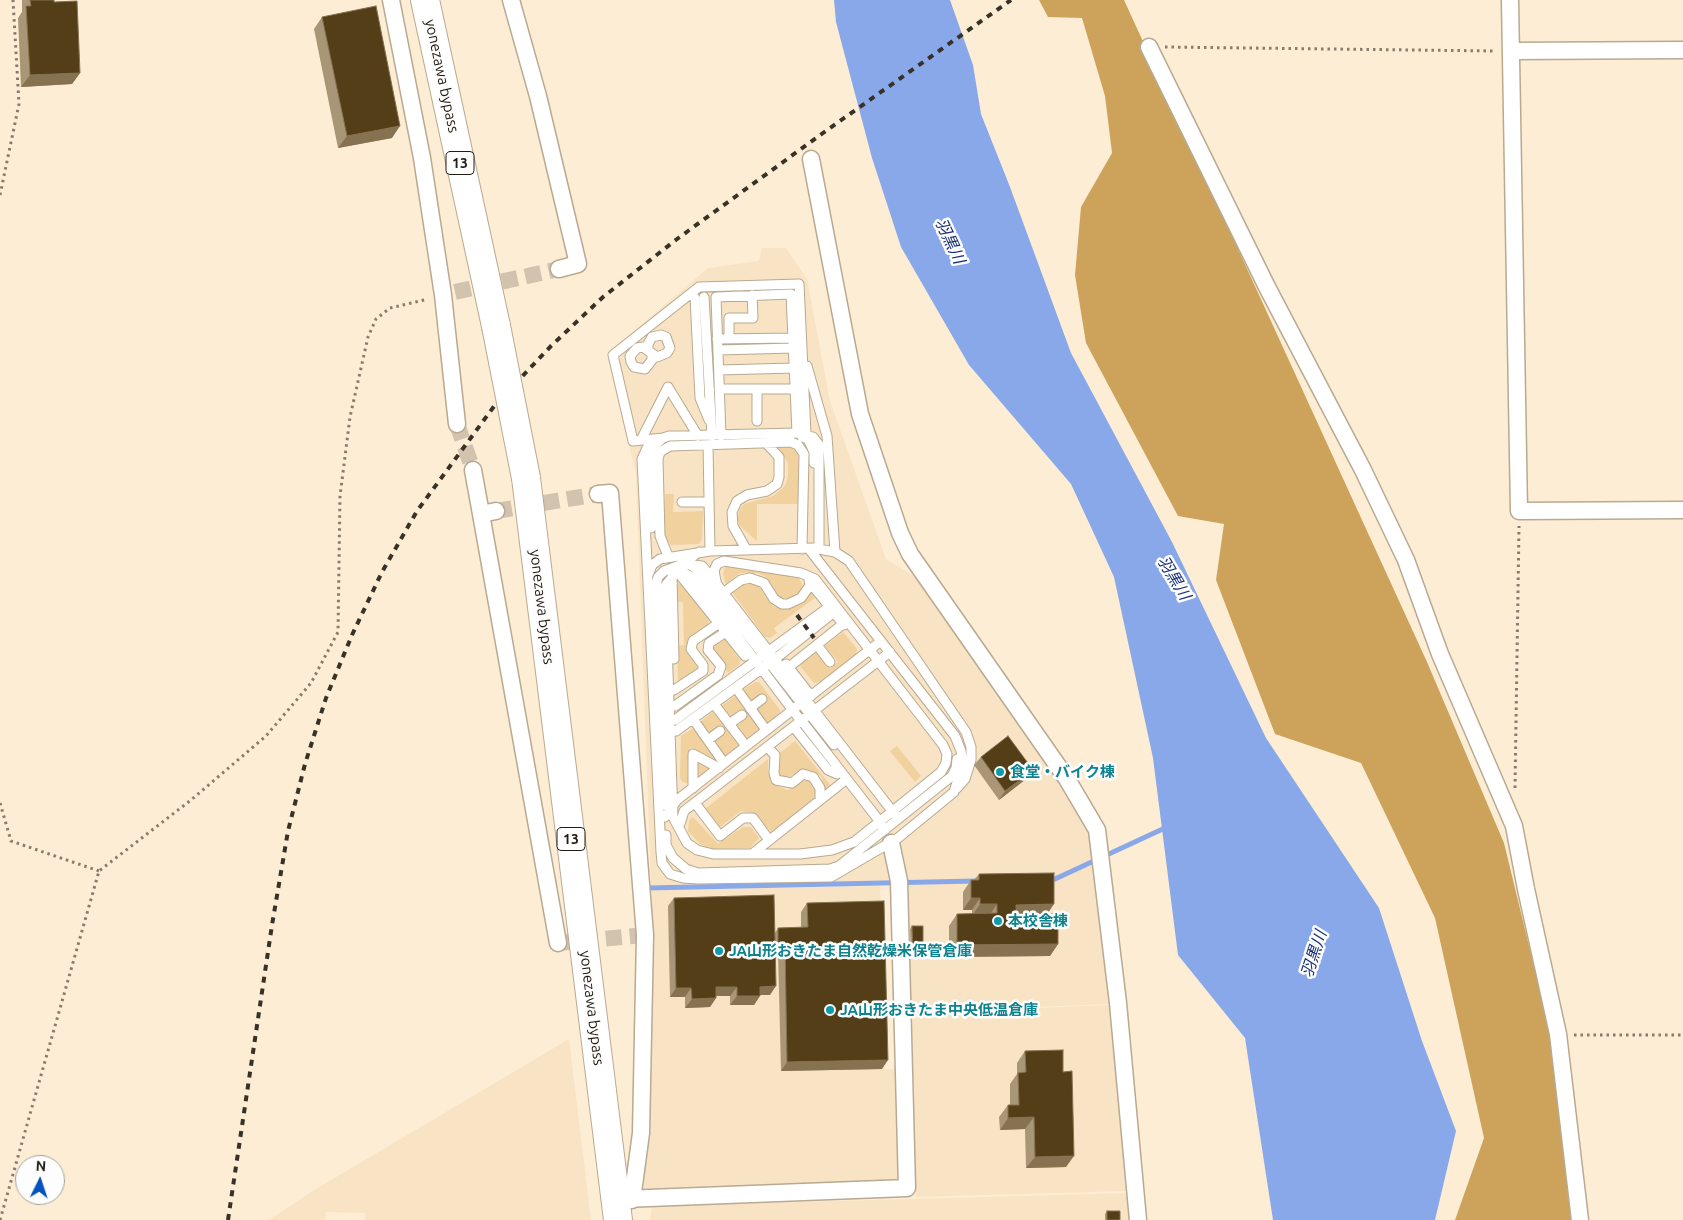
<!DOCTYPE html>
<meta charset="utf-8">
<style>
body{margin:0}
#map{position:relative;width:1683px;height:1220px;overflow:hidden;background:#fdedd4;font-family:Ubuntu,sans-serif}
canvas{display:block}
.north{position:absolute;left:15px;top:1155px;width:50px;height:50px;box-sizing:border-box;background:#fdfdfd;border:1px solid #a5a39f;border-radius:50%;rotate:4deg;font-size:14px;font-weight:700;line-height:20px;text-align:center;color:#211b12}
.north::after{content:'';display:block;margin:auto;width:18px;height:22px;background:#0552bb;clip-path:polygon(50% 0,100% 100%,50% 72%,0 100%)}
</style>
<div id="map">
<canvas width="1683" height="1220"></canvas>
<div class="north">N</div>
</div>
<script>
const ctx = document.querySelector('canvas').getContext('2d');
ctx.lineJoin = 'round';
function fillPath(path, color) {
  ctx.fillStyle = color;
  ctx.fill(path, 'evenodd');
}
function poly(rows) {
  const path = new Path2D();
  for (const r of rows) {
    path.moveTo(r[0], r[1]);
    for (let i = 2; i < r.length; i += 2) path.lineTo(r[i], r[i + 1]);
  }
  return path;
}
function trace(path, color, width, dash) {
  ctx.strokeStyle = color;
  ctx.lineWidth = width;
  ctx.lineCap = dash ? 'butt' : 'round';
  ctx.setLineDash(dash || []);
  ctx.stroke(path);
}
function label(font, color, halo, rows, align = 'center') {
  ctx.font = font + ' Ubuntu,"Noto Sans JP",sans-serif';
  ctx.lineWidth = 5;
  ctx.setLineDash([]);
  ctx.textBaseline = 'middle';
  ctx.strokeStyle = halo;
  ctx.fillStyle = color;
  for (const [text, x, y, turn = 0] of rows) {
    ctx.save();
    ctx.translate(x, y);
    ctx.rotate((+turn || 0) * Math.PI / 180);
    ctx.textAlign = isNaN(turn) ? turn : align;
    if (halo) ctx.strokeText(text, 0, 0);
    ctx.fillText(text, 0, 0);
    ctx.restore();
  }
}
const built = poly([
 [762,248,786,248,807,279,830,401,886,559,920,580,1093,829,1111,1004,910,1012,904,881,651,886,636,475,608,353,708,268,759,261],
 [880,886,885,1069,900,1070,905,1185,644,1193,652,890],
 [1111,1005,1128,1191,916,1197,911,1013],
 [569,1039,591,1220,365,1220,365,1213,326,1212,325,1220,269,1220,311,1192],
 [1129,1193,1130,1220,650,1220,652,1206]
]);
const green = poly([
 [778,447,792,447,798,450,800,504,757,504,757,541,740,526,737,519,740,509,744,504,773,496,785,486,788,476,788,463],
 [665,494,674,494,673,512,703,511,702,539,699,544,671,545,665,537],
 [733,565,799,578,803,586,797,597,788,599,782,598,774,592,766,577,758,573,740,573,726,584,723,574,725,567],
 [750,582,758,585,773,606,781,608,797,606,811,592,815,598,774,628,777,633,770,638,765,637,732,592,743,584],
 [679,583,684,586,709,620,707,627,690,639,687,648,699,665,699,671,678,683,677,646,684,645,683,602,675,602,675,587],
 [843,632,857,649,856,655,820,682,814,683,799,665,816,652,830,669,838,662,825,646],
 [724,638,740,660,739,665,728,673,712,651,713,645],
 [755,682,759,682,780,710,779,715,767,724,741,691],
 [735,696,760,729,745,741,720,707],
 [714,711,739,746,724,758,712,741,719,727,708,735,699,723],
 [695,727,718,762,690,747,688,783,682,782,680,777,681,736],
 [795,741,831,786,825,791,821,776,813,771,800,771,785,779,778,775,780,753],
 [897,746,921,776,915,782,890,751],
 [768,759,768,772,775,785,788,790,801,781,812,781,816,785,814,800,771,832,754,813,741,811,720,827,705,809],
 [697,761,713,768,696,780],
 [693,817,718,844,743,827,751,827,759,838,750,848,712,849,700,844,688,831,689,820]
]);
const forest = poly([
 [1039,0,1124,0,1427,662,1504,843,1550,1032,1571,1220,1455,1220,1484,1138,1435,918,1361,763,1275,734,1216,580,1224,524,1178,516,1086,343,1075,275,1081,207,1112,153,1105,96,1082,18,1048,17]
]);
const water = poly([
 [834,0,950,0,973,65,981,114,1010,187,1071,353,1172,542,1266,738,1379,908,1422,1041,1456,1131,1435,1220,1273,1220,1245,1038,1178,955,1153,758,1114,577,1071,484,969,365,901,247,872,158,836,22]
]);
const stream = poly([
 [1047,879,1055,879,1167,827],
 [647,888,976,881]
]);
const minorTunnel = poly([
 [455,292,559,269],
 [457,424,473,470],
 [496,511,598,494],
 [558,943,645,935]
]);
const path = poly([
 [1165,47,1496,51],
 [0,195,19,104,13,0],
 [1515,788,1519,526],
 [0,803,11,841,99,871],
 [1574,1035,1683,1035],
 [0,1220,99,871,191,800,266,736,311,683,338,632,340,496,350,417,368,337,376,319,390,308,428,299]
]);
const service = poly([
 [704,297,712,436],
 [695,298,700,398,709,420],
 [717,339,793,338],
 [729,339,729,318,753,318,752,295],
 [648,350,648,344,652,337,661,335,666,337,670,348,667,353,657,357,643,347,637,348,630,356,631,362,634,367,645,369,652,360,652,354],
 [718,350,794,348],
 [807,366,827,436,835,552],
 [719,370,794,368],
 [719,389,795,389],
 [757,389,757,421],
 [721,436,716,297,791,294,797,433],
 [802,437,808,439,814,452,814,463],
 [663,438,633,441,613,355,699,287,799,284,806,434],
 [641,440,668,387,698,436],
 [658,442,647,448,642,459,661,852,662,863,670,874,683,878,698,879,831,877,898,838,954,792,963,763,961,751,955,736,809,549],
 [708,445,710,551],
 [682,502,709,502],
 [651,528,650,457,653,447,663,438,669,436,797,433,813,437,819,445,819,549],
 [746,549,733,526,732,512,737,501,747,495,767,491,777,484,779,477,779,457,767,444],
 [668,556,660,536,658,459,660,452,670,446,791,442,798,445,804,454,802,549],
 [683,564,702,566,709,574,896,816],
 [690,565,694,567,834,745],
 [648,575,652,565,660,559,710,551,813,548,835,552,849,561,966,732,971,747,971,760,965,779,957,788],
 [680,575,745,656],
 [672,576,674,659],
 [809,581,844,625],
 [717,586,714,571,717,564,724,561,801,573,815,579,943,745,947,754,946,763,941,772,879,822,854,842,832,850,800,854,713,854,697,850,687,843,673,817,665,586,676,573,685,573,693,578,801,721,805,725,877,818,879,822,885,830],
 [723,593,741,580,750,578,764,583,774,599,782,604,788,604,801,598,811,584],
 [817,645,830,662],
 [786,664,811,696],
 [789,667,843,624],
 [736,688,766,730],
 [674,690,703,671,703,665,691,649,693,641,719,623],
 [714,704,746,746],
 [675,706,718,675,721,666,708,650,709,643,726,632],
 [750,708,762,699],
 [693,719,724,763],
 [675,720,829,607],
 [729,724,742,715],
 [676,731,775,659,833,613],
 [797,731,828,770,837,774],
 [708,740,720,731],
 [771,751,775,755,774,773,776,780,792,783,803,774,813,777,820,788,820,800],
 [693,788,693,754,719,768],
 [665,805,656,585,658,577,664,571,683,564,699,552],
 [698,807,720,836,743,818,753,818,769,840],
 [665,817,677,800,881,641],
 [680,824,684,811,890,652],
 [666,835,666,845,673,858,686,869,698,873,830,869,839,866,952,776,956,768,957,759],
 [752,854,843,782]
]);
const minor = poly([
 [391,0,422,158,443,295,457,424],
 [511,0,538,96,578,264,559,269],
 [1510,0,1519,511,1683,510],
 [1149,47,1267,287,1363,470,1406,560,1440,654,1514,826,1526,889,1558,1034,1580,1220],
 [1511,51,1683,50],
 [811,159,860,414,900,533,910,554,1067,779,1097,830,1118,1003,1138,1220],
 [473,470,481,514],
 [598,494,610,493,645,935,641,1133,632,1200],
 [496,511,481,514,558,943],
 [623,1199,907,1188,899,881,891,843]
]);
const trunk = poly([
 [425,0,496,326],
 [526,478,618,1220]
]);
const rail = poly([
 [797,615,814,638],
 [228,1220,272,925,288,831,305,764,326,698,352,635,382,572,417,511,495,405,551,346,603,297,677,239,823,133,1011,0]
]);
const trunkBridge = poly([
 [496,326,526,478]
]);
const wall = poly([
 [22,0,54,0,54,2,80,73,72,84,21,87,18,18,22,12],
 [322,17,392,138,338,148,314,29],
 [981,757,1026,779,999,800,974,765],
 [979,874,1048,914,1058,944,1050,956,949,957,949,926,957,914,972,914,972,910,963,910,963,892,971,880,974,880],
 [674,898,775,933,778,928,801,927,801,912,807,903,882,1069,781,1071,778,951,775,951,770,995,760,995,754,1005,730,1005,730,996,716,996,716,998,710,1007,685,1008,685,997,670,997,668,906],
 [912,926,921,955,911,955,910,929],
 [1025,1051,1066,1167,1026,1168,1025,1129,1000,1130,999,1117,1008,1105,1010,1105,1010,1084,1017,1074,1017,1063],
 [1107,1211,1120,1220,1105,1220,1105,1214]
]);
const shadedWall = poly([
 [80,73,72,84,21,87,30,75],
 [400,126,392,138,338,148,347,136],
 [1033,770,1026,779,999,800,1005,791],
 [971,898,980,898,972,910,963,910],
 [980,904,997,904,989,916,972,916],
 [1054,904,1046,916,1008,917,1016,905],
 [785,942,778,951,772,952,778,943],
 [1058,944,1050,956,949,957,957,945],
 [913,952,923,952,921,955,911,955],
 [776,986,770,995,754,995,760,987],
 [716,987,737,987,730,996,709,996],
 [676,988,691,988,685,997,670,997],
 [737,996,760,996,754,1005,730,1005],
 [716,998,710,1007,685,1008,692,999],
 [888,1060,882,1069,781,1071,787,1062],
 [1034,1117,1025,1129,1000,1130,1008,1118],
 [1074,1156,1066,1167,1026,1168,1035,1157]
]);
const building = poly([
 [30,0,54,0,54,2,77,1,80,73,30,75,26,6,31,6,30,0],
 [376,6,400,126,347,136,322,17,376,6],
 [1008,736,1033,770,1005,791,981,757,1008,736],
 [1054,873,1054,904,1016,905,1016,914,1058,914,1058,944,957,945,957,914,997,913,997,904,980,904,980,898,971,898,971,880,979,880,979,874,1054,873],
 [774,895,776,986,760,987,760,996,737,996,737,987,716,987,716,998,692,999,691,988,676,988,674,898,774,895],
 [884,901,888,1060,787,1062,785,942,778,943,778,928,808,927,807,903,884,901],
 [912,926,923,926,923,952,913,952,912,926],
 [1063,1050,1063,1072,1072,1071,1074,1156,1035,1157,1034,1117,1008,1118,1008,1105,1019,1105,1018,1073,1026,1072,1025,1051,1063,1050],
 [1107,1211,1120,1211,1120,1220,1107,1220,1107,1211]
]);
const markers = [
 [1000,772,5,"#0f9aa8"],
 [998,921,5,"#0f9aa8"],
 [719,951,5,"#0f9aa8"],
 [830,1010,5,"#0f9aa8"]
];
const shields = [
 [460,163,28],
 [571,839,28]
];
const shieldNames = [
 ["13",460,163],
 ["13",571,839]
];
const streetNames = [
 ["yonezawa bypass",442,76,78],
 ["yonezawa bypass",542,607,83],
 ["yonezawa bypass",592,1008,83]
];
const cultureNames = [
 ["食堂・バイク棟",1010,772],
 ["本校舎棟",1008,921],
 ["JA山形おきたま自然乾燥米保管倉庫",729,951],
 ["JA山形おきたま中央低温倉庫",840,1010]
];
const waterNames = [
 ["羽黒川",950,241,65],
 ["羽黒川",1174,578,59],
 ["羽黒川",1314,954,-72]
];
fillPath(built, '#f8e4c4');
fillPath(green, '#f1d19e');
fillPath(forest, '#cda35c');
fillPath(water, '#89a8ea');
trace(stream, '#89a8ea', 5);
trace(minorTunnel, '#d1c3ad', 16, [16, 8]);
trace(service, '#b8a991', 11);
trace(minor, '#b8a991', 19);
trace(trunk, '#b8a991', 30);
trace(path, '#877c6c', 3, [2.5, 4]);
trace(service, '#fff', 9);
trace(minor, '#fff', 16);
trace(trunk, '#fff', 28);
trace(rail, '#383126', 4, [6, 6]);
trace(trunkBridge, '#b8a991', 30, []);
trace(trunkBridge, '#fff', 28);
fillPath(wall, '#a89676');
fillPath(shadedWall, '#867250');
fillPath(building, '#533e17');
trace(building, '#867250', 1);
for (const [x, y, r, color] of markers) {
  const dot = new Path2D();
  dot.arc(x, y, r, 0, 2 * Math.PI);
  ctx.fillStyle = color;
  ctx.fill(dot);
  trace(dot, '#fdfdfd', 2);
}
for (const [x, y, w] of shields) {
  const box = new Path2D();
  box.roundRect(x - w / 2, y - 11.5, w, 23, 4);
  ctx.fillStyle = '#fdfdfd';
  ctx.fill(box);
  trace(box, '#211b12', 1);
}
label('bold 14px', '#211b12', null, shieldNames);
label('15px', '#211b12', '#fdfdfd', streetNames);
label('bold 15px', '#0d838f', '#fdfdfd', cultureNames, 'left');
label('italic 16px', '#132e79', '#fdfdfd', waterNames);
</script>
